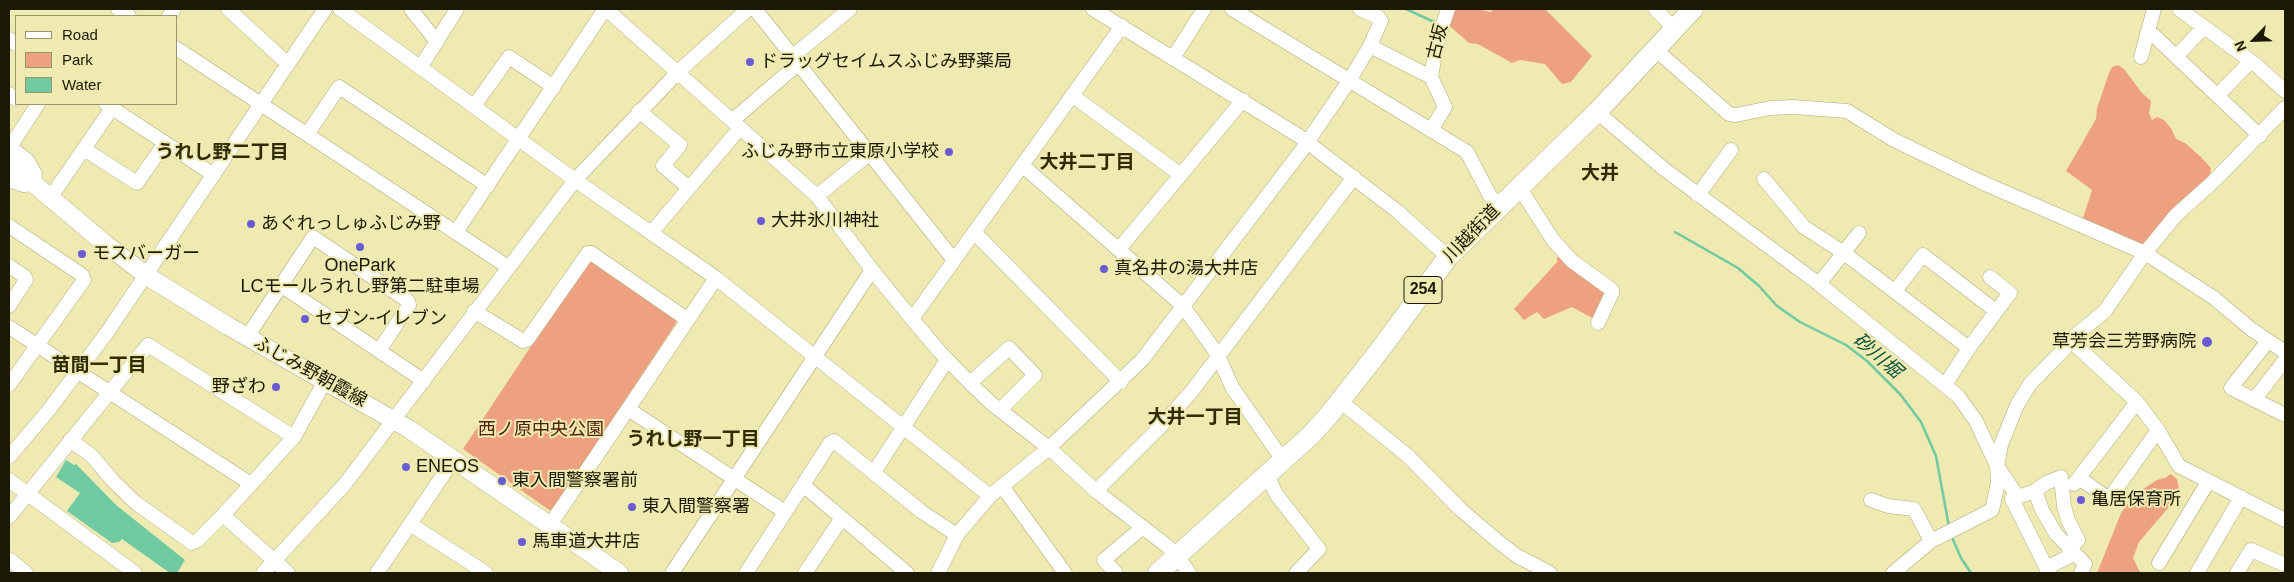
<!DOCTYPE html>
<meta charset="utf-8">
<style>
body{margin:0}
#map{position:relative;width:2294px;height:582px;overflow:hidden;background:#efeab2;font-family:Arial,sans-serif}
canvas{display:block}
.frame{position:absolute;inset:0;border:10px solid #1b1904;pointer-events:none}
.legend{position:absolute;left:15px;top:15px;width:162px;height:90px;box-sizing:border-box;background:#efeab2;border:1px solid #9a966c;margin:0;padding:6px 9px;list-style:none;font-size:15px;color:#1b1904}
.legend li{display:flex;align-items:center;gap:10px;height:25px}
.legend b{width:25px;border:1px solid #9a966c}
.north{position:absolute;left:2229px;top:15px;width:50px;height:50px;-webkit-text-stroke:4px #efeab2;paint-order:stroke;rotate:246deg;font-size:14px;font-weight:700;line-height:20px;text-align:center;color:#1b1904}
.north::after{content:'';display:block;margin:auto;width:18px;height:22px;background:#1b1904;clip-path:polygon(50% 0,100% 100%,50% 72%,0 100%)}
</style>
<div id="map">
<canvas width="2294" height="582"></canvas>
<div class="frame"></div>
<ul class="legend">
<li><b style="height:6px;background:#fff"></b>Road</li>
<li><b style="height:14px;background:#eea181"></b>Park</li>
<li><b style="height:14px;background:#6fc9a1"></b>Water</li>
</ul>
<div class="north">N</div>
</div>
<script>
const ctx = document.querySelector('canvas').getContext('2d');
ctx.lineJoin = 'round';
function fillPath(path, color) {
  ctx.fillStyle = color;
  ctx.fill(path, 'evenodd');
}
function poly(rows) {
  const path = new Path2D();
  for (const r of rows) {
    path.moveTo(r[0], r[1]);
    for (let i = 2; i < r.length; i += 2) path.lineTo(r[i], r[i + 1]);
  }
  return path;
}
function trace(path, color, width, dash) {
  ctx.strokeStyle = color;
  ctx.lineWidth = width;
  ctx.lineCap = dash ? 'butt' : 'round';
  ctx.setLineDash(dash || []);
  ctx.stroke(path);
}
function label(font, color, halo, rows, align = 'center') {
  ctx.font = font + ' Arial,"Noto Sans JP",sans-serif';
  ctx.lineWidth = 4;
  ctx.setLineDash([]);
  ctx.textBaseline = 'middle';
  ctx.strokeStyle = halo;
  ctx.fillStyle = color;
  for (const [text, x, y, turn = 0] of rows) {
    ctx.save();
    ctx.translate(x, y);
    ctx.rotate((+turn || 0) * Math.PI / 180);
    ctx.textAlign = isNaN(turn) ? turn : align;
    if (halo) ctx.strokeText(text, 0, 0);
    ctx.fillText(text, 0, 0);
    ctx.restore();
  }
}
const green = poly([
 [1455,9,1478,9,1491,12,1492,9,1545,9,1592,56,1571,82,1562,84,1545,64,1520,60,1512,63,1478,44,1469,43,1445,22],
 [2118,65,2124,69,2142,93,2151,101,2149,113,2152,120,2157,117,2164,120,2171,128,2176,139,2185,143,2201,157,2211,168,2210,174,2201,186,2146,244,2139,246,2083,218,2092,190,2066,171,2096,119,2097,108,2109,73,2112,67],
 [1562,253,1607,288,1596,320,1572,307,1544,319,1537,312,1524,320,1514,309,1558,261,1556,259],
 [591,261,675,318,676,323,554,509,549,510,463,449,586,263],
 [2171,474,2177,479,2179,489,2169,507,2139,542,2133,558,2140,572,2142,573,2097,573,2121,513,2135,494,2157,480,2165,478]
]);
const water = poly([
 [66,460,74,465,76,464,116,505,185,560,177,573,170,573,122,539,119,542,112,543,67,511,80,493,56,477]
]);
const stream = poly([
 [1406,9,1434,22],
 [1675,232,1738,268,1759,286,1777,306,1800,322,1846,345,1867,361,1900,394,1921,422,1936,456,1949,527],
 [1951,535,1961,558,1971,573]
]);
const minor = poly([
 [118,9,129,16],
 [228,9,288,64],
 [340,9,575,180,716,278,990,496],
 [411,9,437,42],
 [606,9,817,196,872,270,912,319,939,351,970,383,992,404,1049,448,1096,491,1167,546,1177,555,1189,573],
 [755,9,953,259],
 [1093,9,1299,136,1397,211,1448,257],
 [1232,9,1467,152,1490,196,1499,205],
 [1655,9,1675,29],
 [2179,9,2255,64,2285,91],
 [169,16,174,9],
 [2148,30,2260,136],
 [9,39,16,44],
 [1370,46,1431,77],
 [176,48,508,267],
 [1656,50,1729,114,1736,115,1770,108,1793,107,1847,111,1894,140,1981,182,2145,253,2214,298,2251,329,2285,352],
 [793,56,850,9],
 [2141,57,2154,9],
 [2176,57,2204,27],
 [1173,58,1204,9],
 [420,68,457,9],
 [9,94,16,99],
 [2218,95,2251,61],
 [1073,96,1181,175],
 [106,104,214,175],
 [474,106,509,57,554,87],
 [639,111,680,145,663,166,689,188],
 [1597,112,1664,169,1819,284,1958,396,1976,421,1997,466,2018,497,2012,499,2049,573],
 [733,120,799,63],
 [1431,130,1445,107,1431,77,1437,42,1448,9],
 [308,133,339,87,488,186],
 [9,146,10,147,38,104],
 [84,149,137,183,165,143],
 [1023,166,1183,306,1218,355,1232,387,1283,460],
 [1764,179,1804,227,1844,253,1969,348],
 [9,180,23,185,34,184,35,174,27,160,10,147],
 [1519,187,1553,240,1572,261,1612,290,1612,293,1598,323],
 [1698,195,1731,150],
 [817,196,869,154],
 [50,198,112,108],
 [9,226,82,275,84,280,9,385],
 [456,232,605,9],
 [974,232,1121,382],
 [651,233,740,128],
 [1119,249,1243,100],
 [9,266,24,276,26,280,9,306],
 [1819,284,1859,233],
 [282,286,424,381],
 [1895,291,1923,255,1996,311],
 [474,311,523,341,527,340,588,253,591,253,688,320],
 [912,319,1122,26],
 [9,327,251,484],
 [247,337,313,237,408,301,409,305,379,351],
 [2070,340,2137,402,2158,430,2179,466,2285,520],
 [2268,341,2231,388,2285,415],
 [970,383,1009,348,1035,375,1000,410],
 [1945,385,1969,348,2010,293,1990,277],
 [2254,400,2285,360],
 [1340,401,1408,456,1460,509,1500,543,1517,556,1550,573],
 [628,409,785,512],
 [70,440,92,456,113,481,136,503,192,543,198,540,223,515,294,437,325,381],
 [9,457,48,411,106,334,325,9],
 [874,472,947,360],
 [1267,474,1276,494,1319,549,1296,573],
 [2079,478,2109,499,2158,430],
 [9,480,135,573],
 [2074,484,2137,402],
 [803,485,907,573],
 [1002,486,1065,573],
 [1096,491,1159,428,1192,391,1354,177],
 [2035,491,2042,510,2056,534,2085,564,2081,573],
 [2018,497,2035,491,2046,483,2061,477,2064,506,2068,520,2078,540,2069,549],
 [1871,500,1888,506,1914,509,1931,541],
 [223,515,288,573],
 [9,517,148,345,294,437],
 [410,524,486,573],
 [550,525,716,278],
 [9,559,26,573],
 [2159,563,2208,482],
 [2046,568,2074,554],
 [263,573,345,484,575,180,678,72,748,9],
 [377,573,454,459],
 [672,573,872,270],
 [746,573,830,443,834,441,922,512,957,535],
 [805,573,842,518],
 [938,573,957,535,990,496,1049,448,1142,360,1302,150,1349,81,1370,46,1381,21,1378,17,1360,9],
 [1116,573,1104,560,1143,527],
 [1893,573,1931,541,1992,510,1998,483,1997,466,2001,445,2017,405,2030,384,2066,347,2070,340,2105,311,2145,253,2176,215,2214,181,2285,108],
 [2197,573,2241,497],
 [2237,573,2251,550,2283,564]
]);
const major = poly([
 [9,163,103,242,147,276,228,326,409,429,619,573]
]);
const highway = poly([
 [1158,573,1311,435,1329,415,1383,346,1448,257,1597,112,1693,9]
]);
const markers = [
 [750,62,5,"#685bd5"],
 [949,152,5,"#685bd5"],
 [761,221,5,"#685bd5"],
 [251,224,5,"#685bd5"],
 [360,247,5,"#685bd5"],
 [82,254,5,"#685bd5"],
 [1104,269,5,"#685bd5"],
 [305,319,5,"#685bd5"],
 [2207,342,6,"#685bd5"],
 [276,387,5,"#685bd5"],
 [406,467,5,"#685bd5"],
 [502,481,5,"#685bd5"],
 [2081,500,5,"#685bd5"],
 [632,507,5,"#685bd5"],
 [522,542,5,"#685bd5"]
];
const shields = [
 [1423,290,38]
];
const shieldNames = [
 ["254",1423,290]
];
const streetNames = [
 ["古坂",1438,42,-76],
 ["川越街道",1472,234,-46],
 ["ふじみ野朝霞線",310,372,29]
];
const poiNames = [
 ["ドラッグセイムスふじみ野薬局",760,62],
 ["ふじみ野市立東原小学校",939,152,"right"],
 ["大井氷川神社",771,221],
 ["あぐれっしゅふじみ野",261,224],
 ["モスバーガー",92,254],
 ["OnePark",360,266,"center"],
 ["LCモールうれし野第二駐車場",360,287,"center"],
 ["真名井の湯大井店",1114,269],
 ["セブン-イレブン",315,319],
 ["草芳会三芳野病院",2196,342,"right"],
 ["野ざわ",266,387,"right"],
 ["ENEOS",416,467],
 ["東入間警察署前",512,481],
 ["亀居保育所",2091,500],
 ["東入間警察署",642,507],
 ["馬車道大井店",532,542]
];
const parkNames = [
 ["西ノ原中央公園",541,430]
];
const neighbourhoodNames = [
 ["うれし野二丁目",222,153],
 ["大井二丁目",1087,163],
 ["大井",1600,174],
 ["苗間一丁目",99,366],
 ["大井一丁目",1195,418],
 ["うれし野一丁目",693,440]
];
const waterNames = [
 ["砂川堀",1877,356,41]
];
fillPath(green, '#eea181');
fillPath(water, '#6fc9a1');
trace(stream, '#6fc9a1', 2.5);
trace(minor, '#afaa75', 15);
trace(major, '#afaa75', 19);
trace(highway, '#afaa75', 21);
trace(minor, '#fff', 14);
trace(major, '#fff', 18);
trace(highway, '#fff', 20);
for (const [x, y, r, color] of markers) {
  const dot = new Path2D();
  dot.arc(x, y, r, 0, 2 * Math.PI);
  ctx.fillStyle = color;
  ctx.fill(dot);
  trace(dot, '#efeab2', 2);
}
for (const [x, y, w] of shields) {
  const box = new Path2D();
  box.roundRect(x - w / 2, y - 13.5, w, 27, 4);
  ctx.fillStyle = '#efeab2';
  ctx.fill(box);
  trace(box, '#1b1904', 1);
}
label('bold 16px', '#1b1904', null, shieldNames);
label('18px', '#1b1904', '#efeab2', streetNames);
label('18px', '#1b1904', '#efeab2', poiNames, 'left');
label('18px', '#522109', '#efeab2', parkNames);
label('bold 19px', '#302b02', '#efeab2', neighbourhoodNames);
label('italic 19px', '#075339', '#efeab2', waterNames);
</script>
